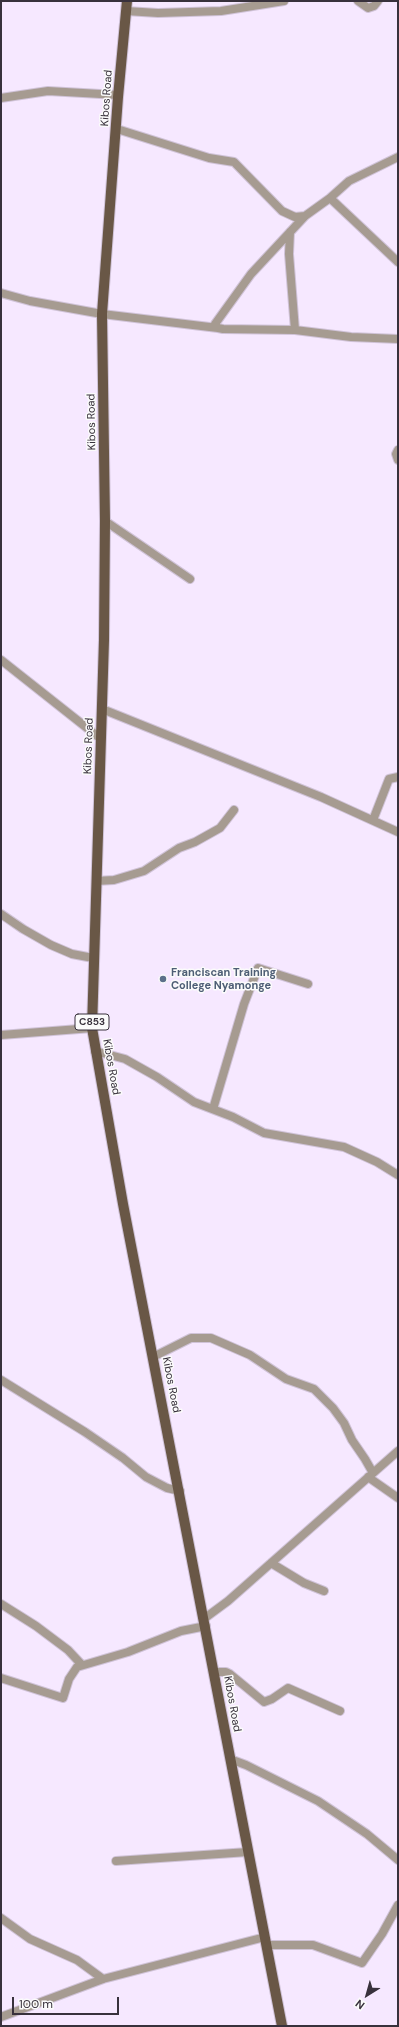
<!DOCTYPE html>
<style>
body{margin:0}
#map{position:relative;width:399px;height:2027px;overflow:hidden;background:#f6e8ff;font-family:"DM Sans",sans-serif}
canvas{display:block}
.frame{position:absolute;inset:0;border:2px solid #38313c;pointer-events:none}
.north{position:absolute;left:347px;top:1975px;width:40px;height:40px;-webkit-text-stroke:3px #fbfbfb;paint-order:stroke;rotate:217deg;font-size:11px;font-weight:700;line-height:16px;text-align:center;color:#38313c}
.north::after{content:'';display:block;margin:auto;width:14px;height:18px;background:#38313c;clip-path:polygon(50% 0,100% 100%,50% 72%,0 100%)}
.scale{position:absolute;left:12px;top:1997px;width:107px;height:18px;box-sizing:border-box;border:2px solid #38313c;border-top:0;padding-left:5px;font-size:12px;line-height:14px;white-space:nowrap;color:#38313c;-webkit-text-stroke:3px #fbfbfb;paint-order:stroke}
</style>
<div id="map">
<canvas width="399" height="2027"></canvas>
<div class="frame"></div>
<div class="north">N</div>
<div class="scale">100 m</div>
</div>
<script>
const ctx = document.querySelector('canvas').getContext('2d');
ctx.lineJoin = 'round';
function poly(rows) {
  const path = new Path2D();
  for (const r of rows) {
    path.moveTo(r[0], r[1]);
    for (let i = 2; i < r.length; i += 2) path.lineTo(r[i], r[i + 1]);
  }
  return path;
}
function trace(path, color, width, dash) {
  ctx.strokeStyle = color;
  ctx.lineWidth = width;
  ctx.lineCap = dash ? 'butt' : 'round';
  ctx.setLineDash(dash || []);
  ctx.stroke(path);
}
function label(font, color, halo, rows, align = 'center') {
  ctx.font = font + ' "DM Sans",sans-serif';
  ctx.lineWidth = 3;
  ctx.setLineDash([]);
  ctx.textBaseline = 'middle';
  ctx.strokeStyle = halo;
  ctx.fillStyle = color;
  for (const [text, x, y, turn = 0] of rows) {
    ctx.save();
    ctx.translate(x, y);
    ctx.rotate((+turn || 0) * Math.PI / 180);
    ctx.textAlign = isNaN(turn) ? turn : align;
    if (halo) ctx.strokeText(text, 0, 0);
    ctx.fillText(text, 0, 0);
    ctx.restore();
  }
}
const minor = poly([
 [358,1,368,8,374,6,378,1],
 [126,11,158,13,221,11,284,1],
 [1,98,48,91,118,95],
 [117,129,209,158,234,162,282,211,295,217,305,216],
 [398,157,349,181,330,198,305,216,251,274,215,324,218,328,223,329,295,330,351,337,398,339],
 [330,198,398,262],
 [290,232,289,254,295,330],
 [1,293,30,301,102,314,218,328],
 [398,450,396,454,398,460],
 [105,521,190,579],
 [1,660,101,739],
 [102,709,321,797,398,832],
 [373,820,389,779,398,777],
 [96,881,114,880,144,871,179,848,195,842,220,828,234,810],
 [1,914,23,929,51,945,72,954,93,958],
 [1,1035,92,1028],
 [95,1051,125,1059,157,1077,194,1102,233,1117,264,1133,344,1147,377,1162,398,1175],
 [213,1109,244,1004,258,968,308,984],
 [153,1357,191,1338,211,1338,250,1355,286,1379,314,1389,333,1408,344,1423,352,1440,365,1459,373,1473],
 [1,1380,85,1432,123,1458,146,1477,167,1488,180,1491],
 [368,1477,398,1498],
 [271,1563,304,1583,324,1591],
 [1,1604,36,1626,68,1650,82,1665],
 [205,1618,228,1601,398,1451],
 [214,1672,226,1672,230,1674,264,1702,272,1699,288,1688,340,1711],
 [1,1678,63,1698,69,1679,77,1667,128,1652,181,1631,206,1626],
 [230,1759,246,1765,318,1801,367,1834,398,1860],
 [116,1861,248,1852],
 [1,1918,30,1939,77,1960,103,1979],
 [266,1945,313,1945,362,1963,382,1934,398,1905],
 [1,2017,103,1979,265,1937]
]);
const major = poly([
 [127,1,118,97,102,314,105,521,104,640,92,1028,123,1204,282,2026]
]);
const markers = [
 [163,979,4,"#5c6f8a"]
];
const shields = [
 [92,1022,34]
];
const shieldNames = [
 ["C853",92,1022]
];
const streetNames = [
 ["Kibos Road",107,98,-86],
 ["Kibos Road",92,422,-91],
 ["Kibos Road",89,746,-88],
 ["Kibos Road",111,1067,80],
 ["Kibos Road",171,1385,79],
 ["Kibos Road",232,1704,80]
];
const serviceNames = [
 ["Franciscan Training",171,973],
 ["College Nyamonge",171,986]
];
trace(minor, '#d0c3d8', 10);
trace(major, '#d0c3d8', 12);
trace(minor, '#a69b91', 8);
trace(major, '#695746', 10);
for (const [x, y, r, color] of markers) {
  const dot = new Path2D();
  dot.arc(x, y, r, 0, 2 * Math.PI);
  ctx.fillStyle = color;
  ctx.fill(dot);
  trace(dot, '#fbfbfb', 1.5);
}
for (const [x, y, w] of shields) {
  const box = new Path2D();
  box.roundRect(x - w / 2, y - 8, w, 16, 3);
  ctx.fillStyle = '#fbfbfb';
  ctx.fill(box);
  trace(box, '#38313c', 1);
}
label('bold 10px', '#38313c', null, shieldNames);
label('11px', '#38313c', '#fbfbfb', streetNames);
label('bold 11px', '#4e5e75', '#fbfbfb', serviceNames, 'left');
</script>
